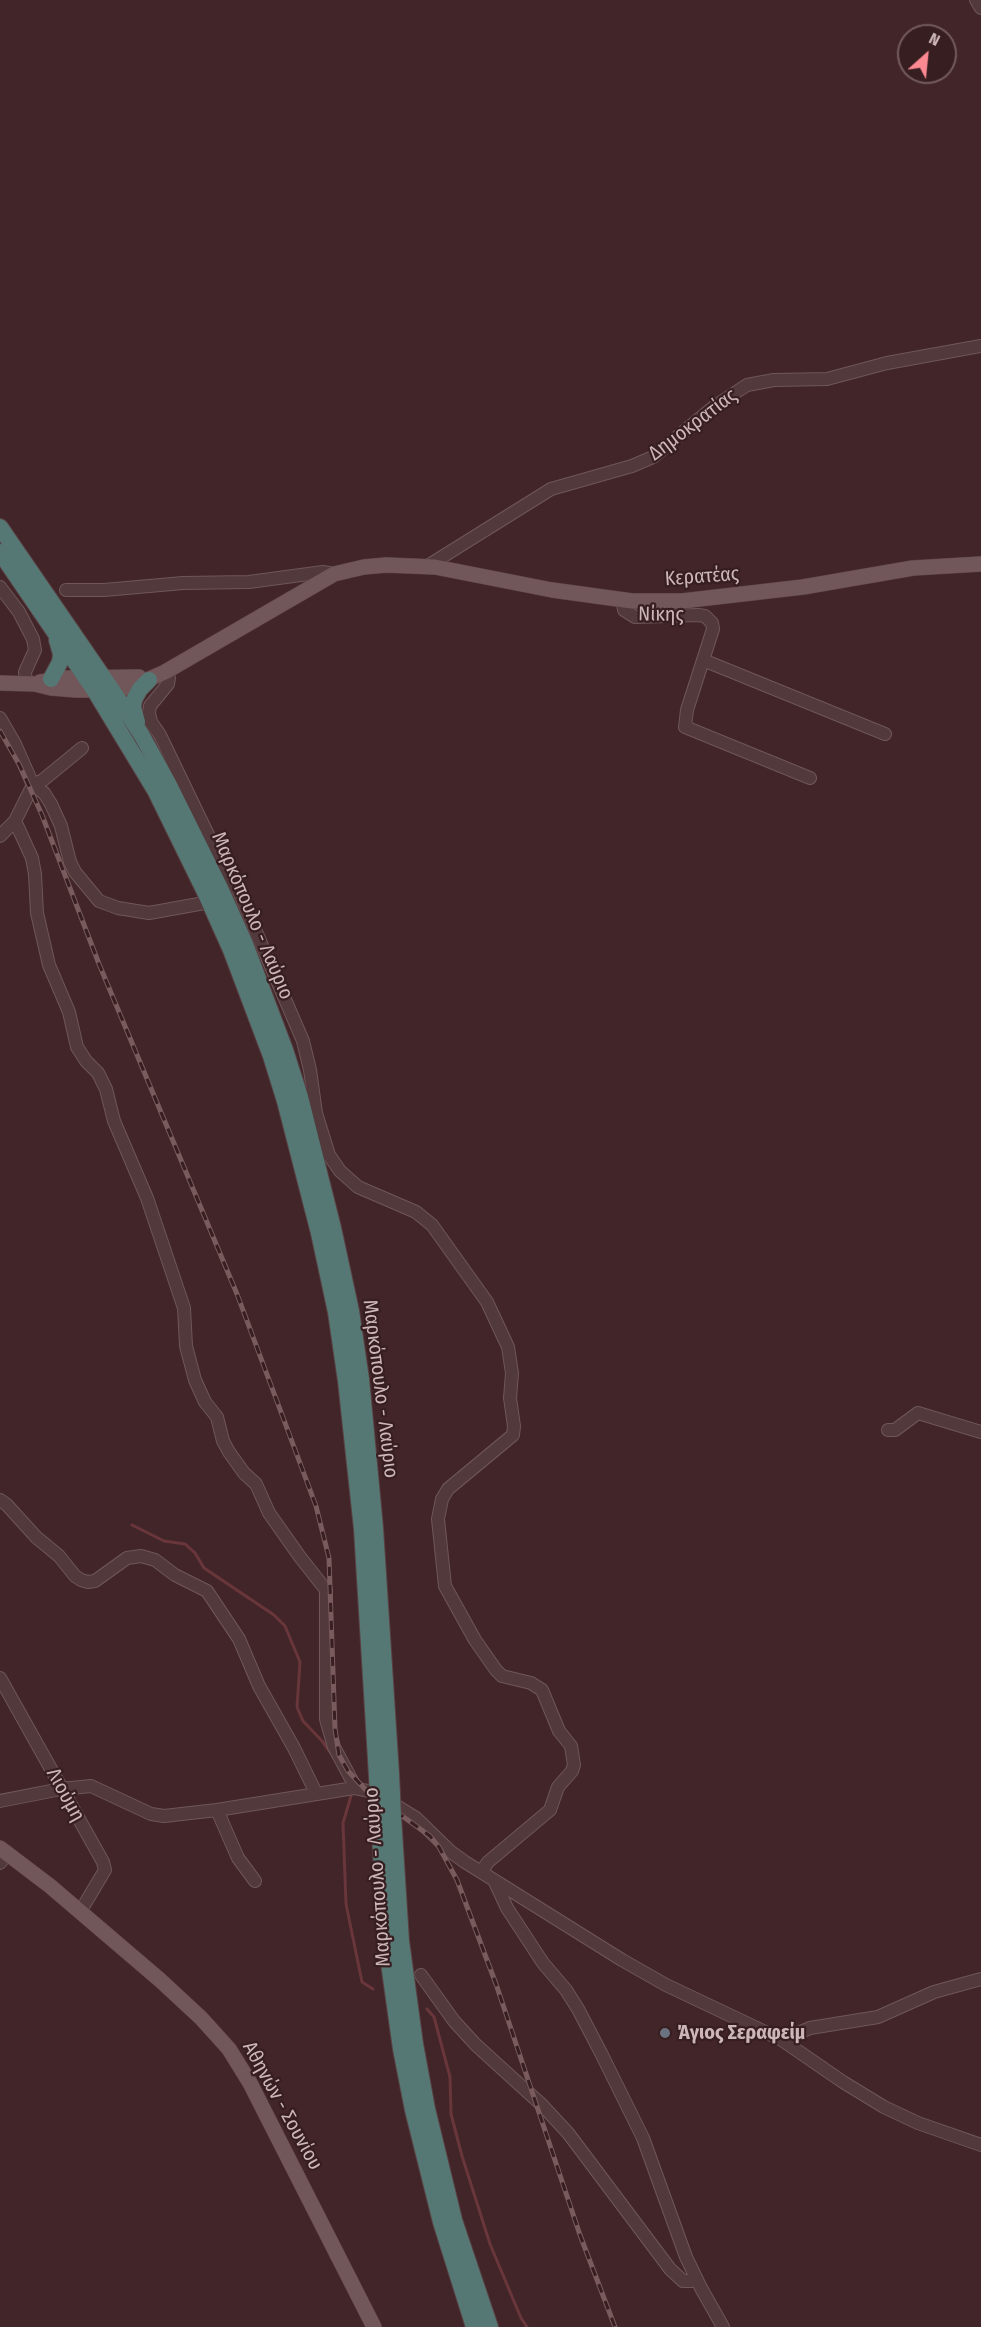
<!DOCTYPE html>
<meta charset="utf-8">
<style>
body{margin:0}
#map{position:relative;width:981px;height:2327px;overflow:hidden;background:#422528;font-family:"Fira Sans Condensed",sans-serif}
canvas{display:block}
.north{position:absolute;left:897px;top:24px;width:60px;height:60px;box-sizing:border-box;background:#371e20;border:2px solid #735b5d;border-radius:50%;rotate:27deg;font-size:16px;font-weight:700;line-height:24px;text-align:center;color:#ccb6b8}
.north::after{content:'';display:block;margin:auto;width:21px;height:27px;background:#fd8a93;clip-path:polygon(50% 0,100% 100%,50% 72%,0 100%)}
</style>
<div id="map">
<canvas width="981" height="2327"></canvas>
<div class="north">N</div>
</div>
<script>
const ctx = document.querySelector('canvas').getContext('2d');
ctx.lineJoin = 'round';
function poly(rows) {
  const path = new Path2D();
  for (const r of rows) {
    path.moveTo(r[0], r[1]);
    for (let i = 2; i < r.length; i += 2) path.lineTo(r[i], r[i + 1]);
  }
  return path;
}
function trace(path, color, width, dash) {
  ctx.strokeStyle = color;
  ctx.lineWidth = width;
  ctx.lineCap = dash ? 'butt' : 'round';
  ctx.setLineDash(dash || []);
  ctx.stroke(path);
}
function label(font, color, halo, rows, align = 'center') {
  ctx.font = font + ' "Fira Sans Condensed",sans-serif';
  ctx.lineWidth = 4.5;
  ctx.setLineDash([]);
  ctx.textBaseline = 'middle';
  ctx.strokeStyle = halo;
  ctx.fillStyle = color;
  for (const [text, x, y, turn = 0] of rows) {
    ctx.save();
    ctx.translate(x, y);
    ctx.rotate((+turn || 0) * Math.PI / 180);
    ctx.textAlign = isNaN(turn) ? turn : align;
    if (halo) ctx.strokeText(text, 0, 0);
    ctx.fillText(text, 0, 0);
    ctx.restore();
  }
}
const stream = poly([
 [132,1525,164,1541,185,1544,195,1553,204,1568,274,1615,285,1626,300,1662,297,1707,303,1721,322,1741,333,1756],
 [351,1796,343,1823,346,1904,362,1982,373,1989],
 [427,2009,434,2017,450,2077,451,2114,462,2156,490,2244,521,2318,527,2327]
]);
const minor = poly([
 [976,0,981,8],
 [426,567,551,489,632,466,653,457,715,406,747,385,774,380,827,379,887,363,981,346],
 [0,587,19,612,33,639,35,650,25,672,26,683],
 [66,590,104,590,183,583,249,582,323,572,334,574],
 [622,599,624,610,635,617,698,615,705,616,712,623,713,629,687,710,685,727,810,778],
 [703,660,885,734],
 [165,672,169,678,168,684,150,706,149,713,151,722,160,735,225,870,239,892,303,1041,310,1070,316,1113,329,1155,340,1171,358,1187,416,1212,432,1225,487,1302,508,1347,512,1373,510,1398,514,1426,513,1435,448,1489,442,1499,438,1519,445,1586,475,1640,496,1670,502,1676,531,1683,542,1690,559,1731,571,1746,574,1765,572,1771,558,1787,550,1810,488,1862,481,1872],
 [0,718,15,744,33,785,15,821,0,836],
 [33,785,44,793,51,804,61,826,70,862,75,872,99,901,118,908,149,913,210,902],
 [33,785,43,780,82,748],
 [15,821,32,858,35,874,37,913,49,965,69,1012,77,1047,86,1061,98,1073,106,1089,114,1121,147,1198,184,1308,186,1346,195,1380,205,1402,217,1417,223,1441,229,1452,244,1473,256,1484,269,1513,300,1557,326,1590,326,1719,334,1747,356,1788],
 [888,1430,895,1430,918,1413,981,1432],
 [0,1500,7,1505,36,1537,59,1556,75,1576,81,1580,88,1582,95,1581,127,1558,141,1556,155,1560,175,1575,207,1591,239,1639,259,1686,294,1748,316,1793],
 [0,1678,103,1862,105,1870,80,1912],
 [0,1801,61,1789,91,1786,151,1814,164,1816,217,1810,354,1788,368,1791],
 [395,1805,416,1818,451,1852,465,1862,622,1960,666,1985,782,2040,843,2082,884,2107,918,2123,981,2145],
 [217,1810,238,1858,255,1881],
 [0,1863,8,1853],
 [494,1880,507,1908,543,1963,566,1990,578,2009,601,2053,643,2138,686,2257,701,2288,723,2327],
 [421,1975,454,2021,476,2045,542,2105,568,2133,670,2269,683,2281,697,2281],
 [782,2040,810,2028,878,2017,934,1992,981,1979]
]);
const major = poly([
 [40,682,66,678,139,677],
 [0,683,35,684,51,688,76,690,112,690,131,687,165,672,334,574,364,567,386,565,435,567,552,590,632,601,682,601,803,587,913,568,981,564],
 [0,1848,50,1886,160,1980,201,2018,229,2049,250,2083,374,2327]
]);
const highway = poly([
 [0,527,112,690,141,734,168,783,219,886,245,944,285,1050,300,1097,333,1228,351,1311,361,1379,375,1528,391,1774],
 [0,552,95,691,155,790,205,892,231,950,271,1056,285,1101,319,1233,336,1312,346,1381,362,1529,377,1776],
 [51,679,60,662,61,654,57,640],
 [137,722,133,707,134,700,140,689,149,680],
 [379,1816,386,1942,401,2049,413,2110,441,2222,474,2327],
 [393,1816,401,1941,415,2044,427,2109,454,2220,490,2327]
]);
const rail = poly([
 [0,731,20,766,42,815,99,964,237,1294,316,1506,329,1558,335,1729,339,1755,348,1771,366,1790,430,1836,439,1847,457,1880,496,1984,580,2235,615,2327]
]);
const highwayBridge = poly([
 [391,1774,393,1816],
 [377,1776,379,1816]
]);
const markers = [
 [665,2033,6,"#6b7280"]
];
const streetNames = [
 ["Δημοκρατίας",693,425,-37],
 ["Κερατέας",702,577,-4],
 ["Νίκης",661,615,1],
 ["Μαρκόπουλο - Λαύριο",252,916,67],
 ["Μαρκόπουλο - Λαύριο",380,1389,83],
 ["Λιούμη",65,1795,61],
 ["Μαρκόπουλο - Λαύριο",378,1877,-94],
 ["Αθηνών - Σουνίου",282,2106,61]
];
const poiNames = [
 ["Άγιος Σεραφείμ",677,2033]
];
trace(stream, '#68363b', 3);
trace(minor, '#6f5759', 14);
trace(major, '#5b4345', 16);
trace(highway, '#594143', 18);
trace(minor, '#52393c', 12);
trace(major, '#72575a', 15);
trace(highway, '#567875', 16);
trace(rail, '#795b5e', 5);
trace(rail, '#371e20', 3, [9]);
trace(highwayBridge, '#594143', 18, []);
trace(highwayBridge, '#567875', 16);
for (const [x, y, r, color] of markers) {
  const dot = new Path2D();
  dot.arc(x, y, r, 0, 2 * Math.PI);
  ctx.fillStyle = color;
  ctx.fill(dot);
  trace(dot, '#371e20', 2);
}
label('20px', '#ccb6b8', '#371e20', streetNames);
label('bold 20px', '#ccb6b8', '#371e20', poiNames, 'left');
</script>
